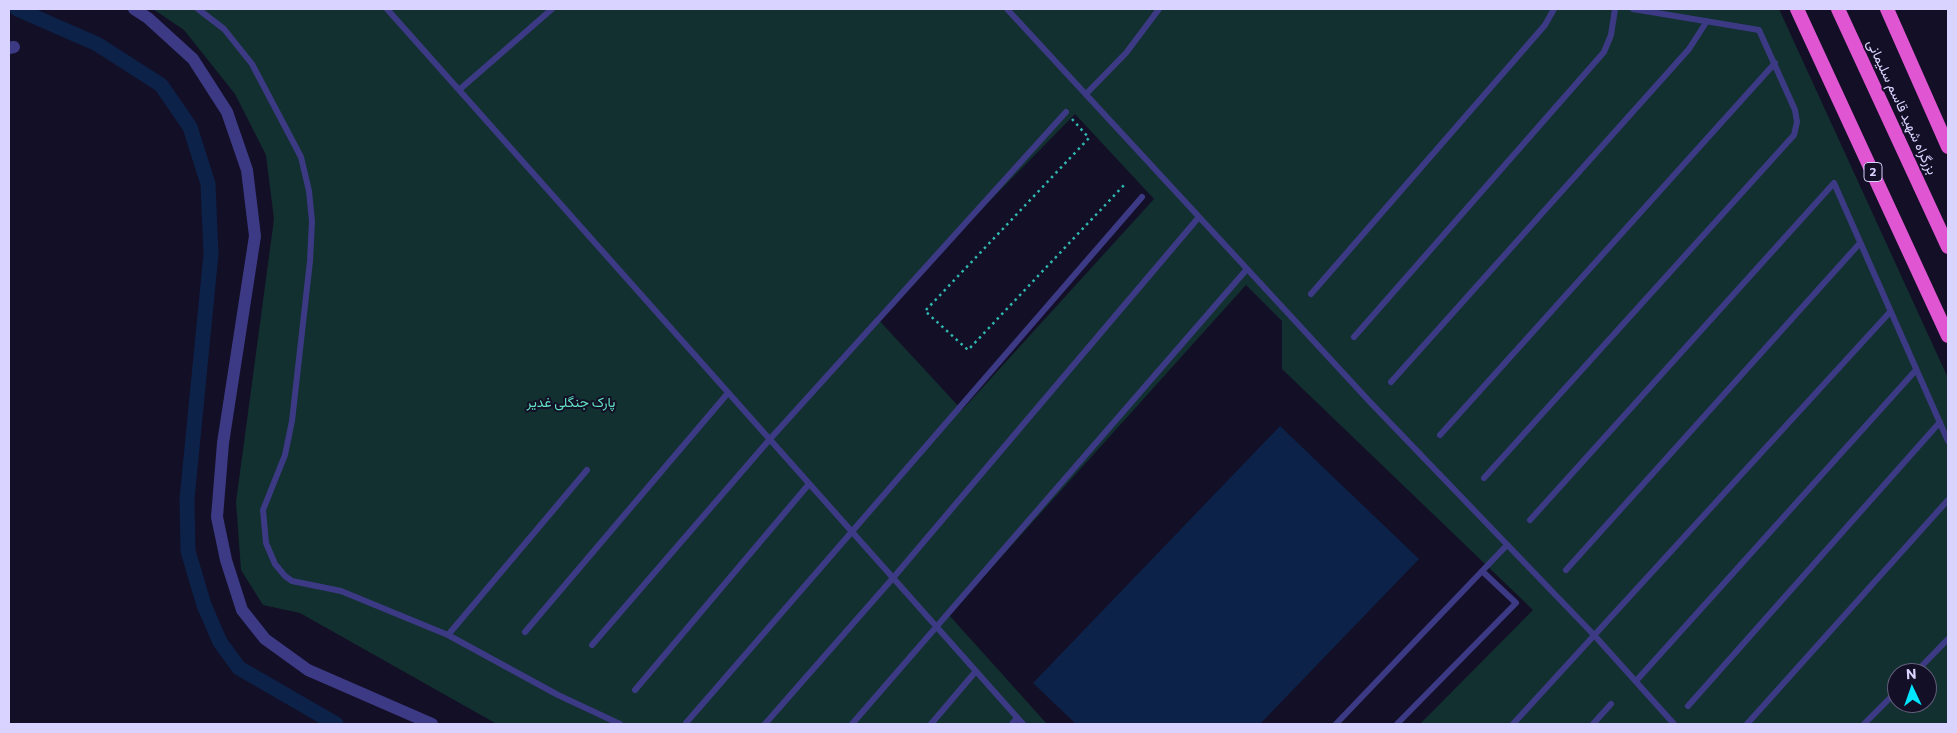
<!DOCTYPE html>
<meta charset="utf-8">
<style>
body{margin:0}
#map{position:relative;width:1957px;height:733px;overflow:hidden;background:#130f26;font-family:Commissioner,sans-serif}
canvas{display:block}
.frame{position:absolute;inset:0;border:10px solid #d9d4ff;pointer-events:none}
.north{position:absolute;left:1887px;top:663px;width:50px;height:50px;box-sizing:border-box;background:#130f26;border:1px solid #625e7d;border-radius:50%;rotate:357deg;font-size:14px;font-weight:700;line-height:20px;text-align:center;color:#d9d4ff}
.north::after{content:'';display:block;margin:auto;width:18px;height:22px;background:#00e5ff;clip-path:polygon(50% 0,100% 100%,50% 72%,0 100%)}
</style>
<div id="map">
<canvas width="1957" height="733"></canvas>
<div class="frame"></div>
<div class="north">N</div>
</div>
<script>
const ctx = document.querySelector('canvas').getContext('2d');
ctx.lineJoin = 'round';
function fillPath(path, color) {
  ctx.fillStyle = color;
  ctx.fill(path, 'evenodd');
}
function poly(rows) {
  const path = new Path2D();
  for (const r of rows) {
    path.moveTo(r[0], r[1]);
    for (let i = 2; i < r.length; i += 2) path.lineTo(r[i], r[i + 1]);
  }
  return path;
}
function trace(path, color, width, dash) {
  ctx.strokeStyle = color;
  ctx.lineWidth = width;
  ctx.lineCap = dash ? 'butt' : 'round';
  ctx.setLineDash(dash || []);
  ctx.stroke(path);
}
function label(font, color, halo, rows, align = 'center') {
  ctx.font = font + ' Commissioner,Vazirmatn,sans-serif';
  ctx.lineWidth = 4;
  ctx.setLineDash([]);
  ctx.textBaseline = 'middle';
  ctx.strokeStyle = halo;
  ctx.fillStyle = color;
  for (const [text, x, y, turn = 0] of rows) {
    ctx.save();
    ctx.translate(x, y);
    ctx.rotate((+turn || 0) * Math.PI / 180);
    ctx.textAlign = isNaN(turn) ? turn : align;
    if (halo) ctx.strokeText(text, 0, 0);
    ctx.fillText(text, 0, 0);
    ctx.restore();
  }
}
const green = poly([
 [153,9,1779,9,1948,378,1948,724,1420,724,1533,610,1282,369,1282,321,1246,285,949,615,1047,724,495,723,300,613,263,605,241,570,236,502,274,219,266,155,235,94,184,30],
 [1075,114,1154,199,962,410,876,317],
 [1897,673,1927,673,1927,703,1897,703]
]);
const water = poly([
 [1280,426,1419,559,1260,724,1076,724,1033,683]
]);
const canal = poly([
 [17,9,97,44,161,85,190,127,208,184,211,254,187,499,188,551,204,605,220,642,239,668,336,724]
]);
const path = poly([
 [1072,119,1089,138,925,311,968,350,1126,183]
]);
const service = poly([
 [198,9,224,29,252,64,301,157,309,191,312,221,310,261,292,421,285,455,263,510,266,543,275,564,285,576,292,581,341,591,448,635,558,695,620,724],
 [387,9,1023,724],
 [1007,9,1370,402,1594,635,1674,724],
 [459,90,552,9],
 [1086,94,1126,53,1159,9],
 [1311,294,1545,25,1554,9],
 [1354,337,1604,52,1611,35,1615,9],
 [1391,382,1689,49,1707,21],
 [1440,435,1775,63],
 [1484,478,1794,135,1797,122,1795,110,1759,30,1633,9],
 [1530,520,1834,183,1948,441],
 [1566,570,1860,243],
 [525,632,728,393],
 [448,635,587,470],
 [592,645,770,439,1066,112],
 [1915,673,1948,639],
 [1636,681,1916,370],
 [635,690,809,484],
 [1688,706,1940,422],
 [686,723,1142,197],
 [765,724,893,578,1199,217],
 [852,724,1247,269],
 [931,724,976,671],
 [1012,724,1017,718],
 [1336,724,1507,545],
 [1397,724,1516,603,1482,571],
 [1513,724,1890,312],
 [1593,724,1611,704],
 [1747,724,1948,500],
 [1864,724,1897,691]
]);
const minor = poly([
 [134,9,148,18,193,59,227,112,247,170,255,236,223,443,217,517,226,560,242,610,265,639,308,670,432,724],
 [9,48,14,47]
]);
const trunk = poly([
 [1797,9,1948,336],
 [1838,9,1948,247],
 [1887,9,1948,147]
]);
const shields = [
 [1873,172,18]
];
const shieldNames = [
 ["2",1873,172]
];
const streetNames = [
 ["بزرگراه شهید قاسم سلیمانی",1902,107,65]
];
const parkNames = [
 ["پارک جنگلی غدیر",571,402]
];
fillPath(green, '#12302f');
fillPath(water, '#0c2248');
trace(canal, '#0c2248', 15);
trace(path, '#2fb8b0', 2.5, [2.5, 4]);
trace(service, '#3d3a85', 6);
trace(minor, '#3d3a85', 12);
trace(trunk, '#e055d1', 14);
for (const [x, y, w] of shields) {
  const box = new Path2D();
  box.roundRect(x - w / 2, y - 9.5, w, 19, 4);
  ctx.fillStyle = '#130f26';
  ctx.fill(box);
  trace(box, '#d9d4ff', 1);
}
label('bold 12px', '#d9d4ff', null, shieldNames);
label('14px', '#d9d4ff', '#130f26', streetNames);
label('14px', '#5fe0c0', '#130f26', parkNames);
</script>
